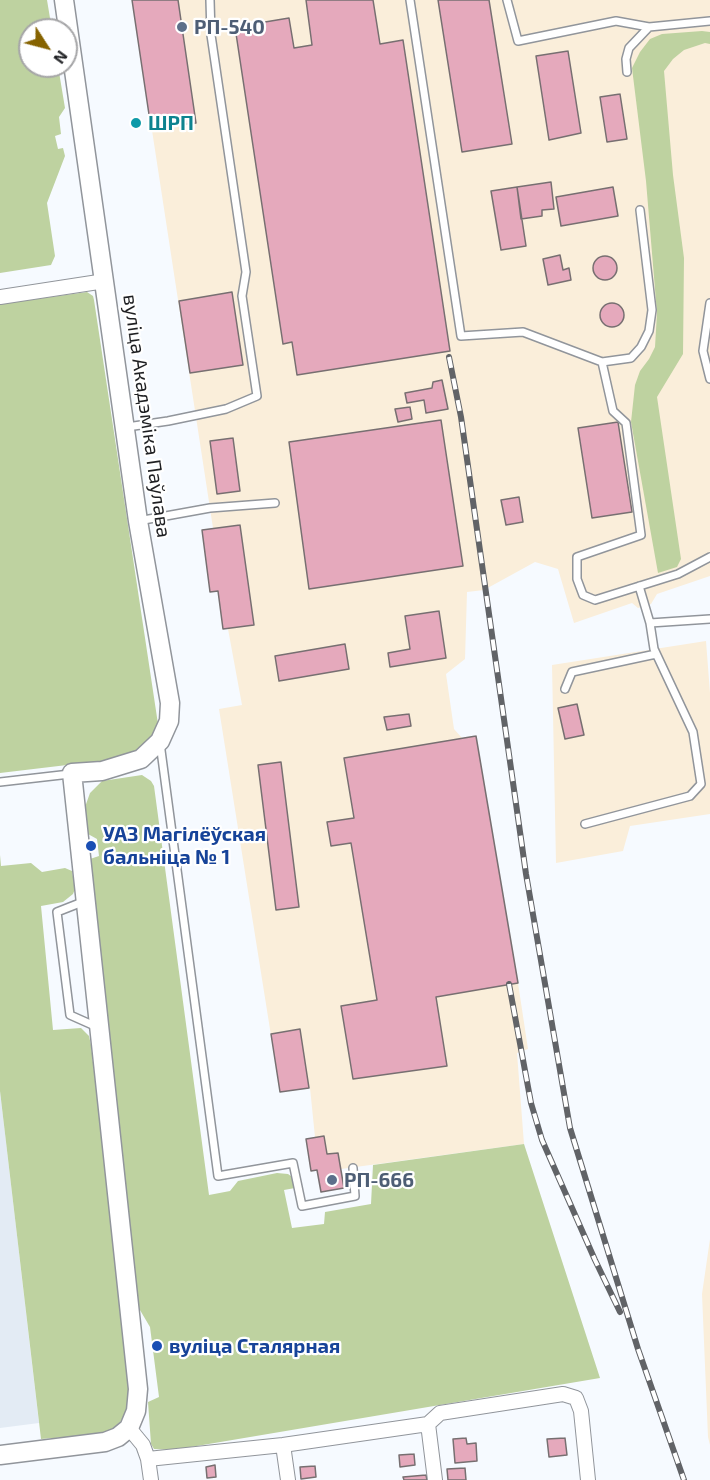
<!DOCTYPE html>
<meta charset="utf-8">
<style>
body{margin:0}
#map{position:relative;width:710px;height:1480px;overflow:hidden;background:#f6faff;font-family:"Exo 2",sans-serif}
canvas{display:block}
.north{position:absolute;left:18px;top:18px;width:60px;height:60px;box-sizing:border-box;background:#fff;border:2px solid #a5a5a7;border-radius:50%;rotate:126deg;font-size:16px;font-weight:700;line-height:24px;text-align:center;color:#1e1f22}
.north::after{content:'';display:block;margin:auto;width:21px;height:27px;background:#866300;clip-path:polygon(50% 0,100% 100%,50% 72%,0 100%)}
</style>
<div id="map">
<canvas width="710" height="1480"></canvas>
<div class="north">N</div>
</div>
<script>
const ctx = document.querySelector('canvas').getContext('2d');
ctx.lineJoin = 'round';
function fillPath(path, color) {
  ctx.fillStyle = color;
  ctx.fill(path, 'evenodd');
}
function poly(rows) {
  const path = new Path2D();
  for (const r of rows) {
    if (r.length === 3) {
      path.moveTo(r[0] + r[2], r[1]);
      path.arc(r[0], r[1], r[2], 0, 2 * Math.PI);
      continue;
    }
    path.moveTo(r[0], r[1]);
    for (let i = 2; i < r.length; i += 2) path.lineTo(r[i], r[i + 1]);
  }
  return path;
}
function trace(path, color, width, dash) {
  ctx.strokeStyle = color;
  ctx.lineWidth = width;
  ctx.lineCap = dash ? 'butt' : 'round';
  ctx.setLineDash(dash || []);
  ctx.stroke(path);
}
function label(font, color, halo, rows, align = 'center') {
  ctx.font = font + ' "Exo 2",sans-serif';
  ctx.lineWidth = 4.5;
  ctx.setLineDash([]);
  ctx.textBaseline = 'middle';
  ctx.strokeStyle = halo;
  ctx.fillStyle = color;
  for (const [text, x, y, turn = 0] of rows) {
    ctx.save();
    ctx.translate(x, y);
    ctx.rotate((+turn || 0) * Math.PI / 180);
    ctx.textAlign = isNaN(turn) ? turn : align;
    if (halo) ctx.strokeText(text, 0, 0);
    ctx.fillText(text, 0, 0);
    ctx.restore();
  }
}
const industrial = poly([
 [132,0,710,0,710,576,657,594,651,604,645,606,638,608,632,603,574,623,558,569,535,562,484,590,467,592,465,659,446,674,454,729,462,738,476,736,518,983,528,1049,517,1053,524,1144,341,1169,344,1188,321,1192,317,1170,311,1171,315,1137,310,1088,280,1092,219,709,242,705,228,629,223,629,218,591,210,592,202,530,213,528],
 [706,641,710,693,710,814,630,826,623,851,556,863,552,665],
 [710,1239,710,1445,708,1437,702,1294]
]);
const built = poly([
 [0,1091,39,1423,0,1428]
]);
const green = poly([
 [0,0,47,0,52,30,30,30,30,66,58,66,65,108,59,117,61,134,55,136,58,149,63,148,65,156,47,203,55,256,51,265,0,273],
 [702,31,710,32,710,44,705,43,684,50,673,59,664,71,673,175,684,258,683,354,657,397,681,559,677,567,658,573,631,422,635,385,640,371,649,359,655,347,657,313,646,181,632,68,640,52,650,39,662,34],
 [87,292,93,296,94,300,158,724,151,737,140,748,126,755,109,760,0,773,0,304],
 [142,775,151,781,154,786,209,1195,230,1191,238,1181,277,1173,288,1174,295,1179,296,1183,295,1188,284,1190,292,1228,324,1224,325,1212,371,1204,373,1165,524,1144,600,1378,173,1450,154,1449,151,1444,148,1402,159,1397,150,1327,137,1305,90,859,99,856,97,839,88,834,85,807,90,793,102,781],
 [0,855,1,866,31,863,42,872,65,868,72,871,75,889,73,894,63,902,41,906,53,1030,81,1028,89,1036,91,1045,131,1391,126,1412,120,1422,110,1431,93,1435,41,1439,0,1091]
]);
const building = poly([
 [132,0,178,0,196,123,151,128,132,0],
 [306,0,373,0,380,44,403,40,450,351,297,375,292,342,283,344,235,27,289,18,294,48,312,45,306,0],
 [438,0,489,0,512,144,462,152,438,0],
 [568,51,581,133,549,140,536,56,568,51],
 [620,94,627,139,607,142,600,97,620,94],
 [551,182,554,209,542,210,542,216,521,219,517,187,551,182],
 [517,187,526,246,501,250,491,191,517,187],
 [613,187,618,216,561,226,556,197,613,187],
 [560,255,563,270,569,268,571,280,548,285,543,259,560,255],
 [605,268,12],
 [232,292,243,365,190,373,179,301,232,292],
 [612,315,12],
 [442,380,448,409,426,413,424,400,407,403,405,393,432,388,433,382,442,380],
 [410,407,412,419,398,422,395,409,410,407],
 [441,420,463,566,309,589,289,442,441,420],
 [618,422,632,512,592,518,578,428,618,422],
 [233,438,240,491,217,494,210,441,233,438],
 [519,497,523,522,506,525,501,500,519,497],
 [240,525,254,625,223,629,218,591,210,592,202,530,240,525],
 [439,611,446,658,390,667,388,653,410,649,405,616,439,611],
 [345,644,349,669,279,681,275,656,345,644],
 [577,704,584,735,565,739,558,708,577,704],
 [409,714,411,726,387,730,384,717,409,714],
 [476,736,518,983,436,997,447,1066,353,1079,341,1006,377,1000,351,843,331,846,327,822,354,818,344,758,476,736],
 [281,762,299,907,276,910,258,765,281,762],
 [300,1029,309,1088,280,1092,271,1034,300,1029],
 [324,1136,327,1154,338,1153,344,1188,321,1192,317,1170,311,1171,306,1139,324,1136],
 [466,1438,467,1444,476,1443,477,1461,455,1463,453,1439,466,1438],
 [565,1438,567,1455,549,1457,547,1439,565,1438],
 [414,1454,415,1465,400,1467,399,1455,414,1454],
 [215,1465,216,1477,207,1478,206,1467,215,1465],
 [315,1466,316,1477,301,1479,300,1467,315,1466],
 [465,1468,466,1480,448,1480,447,1469,465,1468],
 [426,1475,427,1480,404,1480,403,1477,426,1475]
]);
const service = poly([
 [410,0,461,336,523,332,602,362],
 [507,0,518,41,616,21,649,27,629,48,626,59,627,72],
 [649,27,710,21],
 [640,210,652,310,649,331,641,347,631,358,602,362,613,411,626,423,641,535,577,557,577,579,583,595,595,600,678,574,710,557],
 [710,303,703,351,710,379],
 [127,427,168,421,226,409,257,396,242,296,246,272,211,35,210,0],
 [138,521,210,508,275,503],
 [650,623,710,619],
 [565,689,572,672,656,654],
 [160,743,218,1176,293,1163,302,1206,355,1196,353,1168],
 [0,782,70,774],
 [585,824,690,796,701,784,693,732,654,649,650,623,639,586],
 [85,901,57,912,70,1015,97,1027]
]);
const minor = poly([
 [0,297,105,281],
 [428,1424,435,1480],
 [129,1428,143,1445,148,1459,151,1480],
 [283,1445,288,1480],
 [148,1459,283,1445,428,1424,440,1413,563,1394,576,1398,581,1411,588,1480]
]);
const secondary = poly([
 [0,1455,105,1442,118,1437,129,1428,136,1411,138,1389,72,773,102,771,141,759,160,741,169,721,170,703,138,521,64,0]
]);
const rail = poly([
 [449,357,461,417,526,874,570,1128,638,1349,684,1480],
 [509,984,531,1103,542,1140,595,1260,620,1312]
]);
const markers = [
 [182,27,6,"#5c6f8a"],
 [136,123,6,"#0f9aa8"],
 [91,846,6,"#1a4fb4"],
 [332,1180,6,"#5c6f8a"],
 [157,1346,6,"#1a4fb4"]
];
const serviceNames = [
 ["РП-540",194,27],
 ["РП-666",344,1180]
];
const cultureNames = [
 ["ШРП",148,123]
];
const streetNames = [
 ["вуліца Акадэміка Паўлава",147,416,82]
];
const transitNames = [
 ["УАЗ Магілёўская",103,834],
 ["бальніца № 1",103,857],
 ["вуліца Сталярная",169,1346]
];
fillPath(industrial, '#faeeda');
fillPath(built, '#e3ebf4');
fillPath(green, '#bed2a0');
fillPath(building, '#e5a9bc');
trace(building, '#776f71', 1.5);
trace(service, '#91959b', 10);
trace(minor, '#91959b', 16);
trace(secondary, '#91959b', 21);
trace(service, '#fff', 7);
trace(minor, '#fff', 14);
trace(secondary, '#fff', 18);
trace(rail, '#616367', 6);
trace(rail, '#fff', 4, [11]);
for (const [x, y, r, color] of markers) {
  const dot = new Path2D();
  dot.arc(x, y, r, 0, 2 * Math.PI);
  ctx.fillStyle = color;
  ctx.fill(dot);
  trace(dot, '#fff', 2);
}
label('bold 20px', '#4e5e75', '#fff', serviceNames, 'left');
label('bold 20px', '#0d838f', '#fff', cultureNames, 'left');
label('20px', '#1e1f22', '#fff', streetNames);
label('bold 20px', '#164399', '#fff', transitNames, 'left');
</script>
